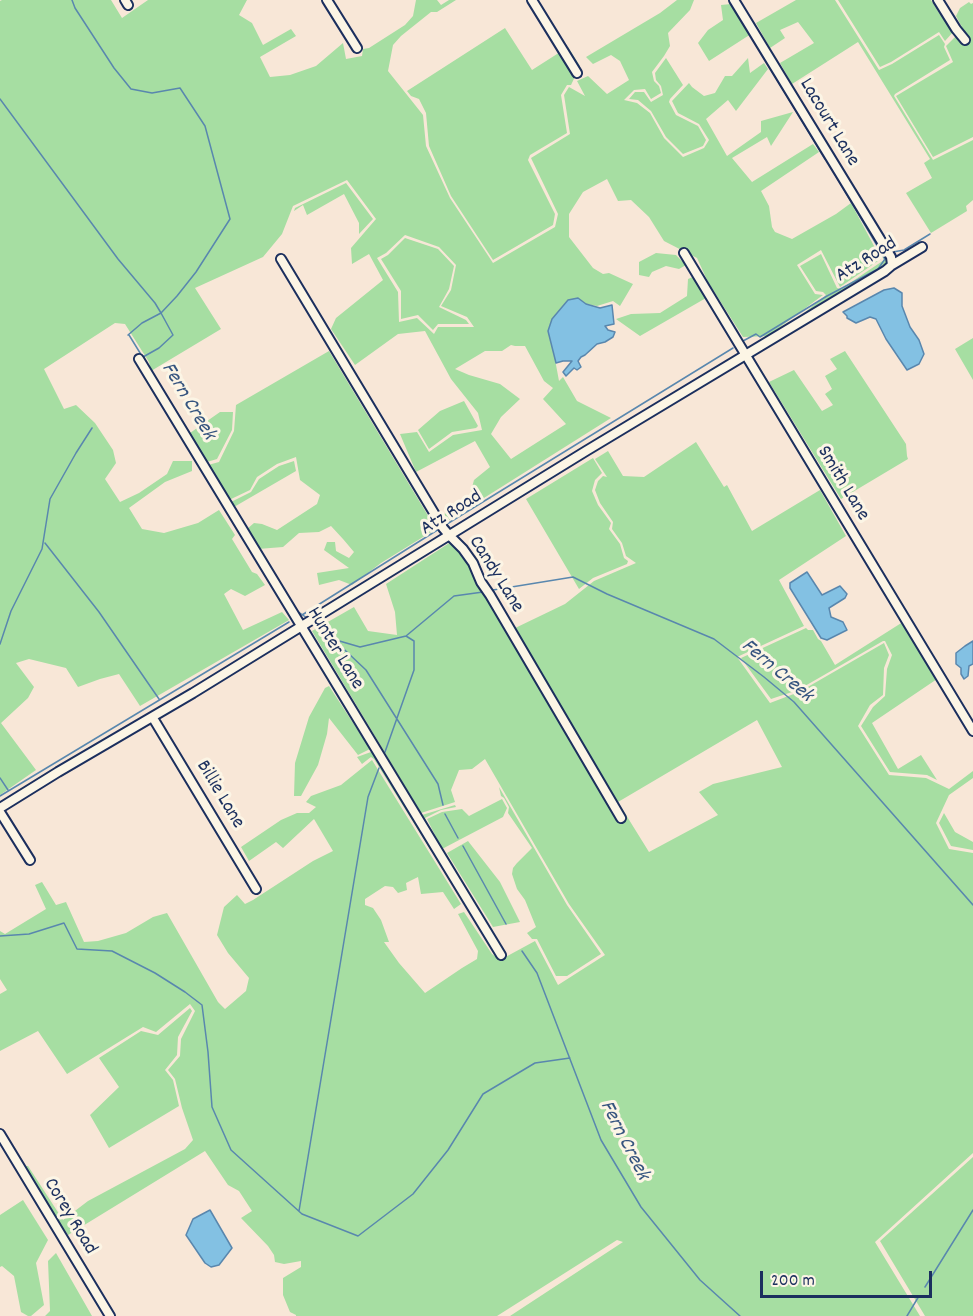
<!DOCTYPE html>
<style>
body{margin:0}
#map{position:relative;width:973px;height:1316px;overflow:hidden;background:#f8e7d7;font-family:Dekko,sans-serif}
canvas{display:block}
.scale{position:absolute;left:760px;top:1271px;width:172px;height:27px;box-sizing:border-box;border:3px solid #1b2f5e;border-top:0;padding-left:8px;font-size:18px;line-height:21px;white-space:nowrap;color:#1b2f5e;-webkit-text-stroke:4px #fcf5e5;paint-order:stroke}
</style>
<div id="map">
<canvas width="973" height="1316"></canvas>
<div class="scale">200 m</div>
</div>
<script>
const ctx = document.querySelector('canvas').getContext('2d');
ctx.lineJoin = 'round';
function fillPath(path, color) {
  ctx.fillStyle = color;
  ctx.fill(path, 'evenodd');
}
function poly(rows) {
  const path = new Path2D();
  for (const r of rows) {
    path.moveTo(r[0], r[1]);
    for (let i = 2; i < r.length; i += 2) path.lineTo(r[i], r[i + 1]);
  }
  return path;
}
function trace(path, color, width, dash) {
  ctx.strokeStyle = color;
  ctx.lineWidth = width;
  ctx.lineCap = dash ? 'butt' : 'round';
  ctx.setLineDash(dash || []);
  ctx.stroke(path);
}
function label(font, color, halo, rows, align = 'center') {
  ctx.font = font + ' Dekko,sans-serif';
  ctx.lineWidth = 6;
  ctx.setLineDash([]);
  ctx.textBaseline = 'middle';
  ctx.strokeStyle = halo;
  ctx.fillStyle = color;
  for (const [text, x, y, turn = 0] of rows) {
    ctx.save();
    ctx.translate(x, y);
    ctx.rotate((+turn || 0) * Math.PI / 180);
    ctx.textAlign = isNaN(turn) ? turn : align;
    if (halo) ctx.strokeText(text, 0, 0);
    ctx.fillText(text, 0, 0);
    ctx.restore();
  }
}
const green = poly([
 [2,0,111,0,122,18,148,0,247,0,239,15,252,23,263,45,291,29,296,36,260,57,270,77,290,75,316,66,343,43,346,59,362,56,363,49,369,48,405,25,413,16,416,0,437,0,441,5,449,0,456,0,437,12,431,12,401,36,393,45,388,71,423,115,426,146,450,198,493,263,555,227,558,214,531,158,570,134,564,95,569,87,585,96,577,81,588,76,607,94,629,80,620,61,611,55,593,64,586,57,660,13,677,0,694,0,690,10,668,33,670,46,664,56,652,72,654,81,659,86,661,93,651,99,645,89,634,90,624,100,637,103,650,113,664,138,683,157,704,148,709,140,699,124,678,113,672,101,689,83,692,87,704,96,715,93,725,76,732,76,748,58,750,73,764,63,768,69,736,111,728,100,706,119,727,156,761,132,761,121,793,112,771,146,767,137,732,158,752,182,813,144,819,152,761,191,769,206,772,227,775,232,792,239,836,214,851,203,881,259,840,287,821,250,797,265,815,294,823,295,768,336,743,337,708,282,697,258,664,241,649,217,631,200,618,201,607,179,583,192,569,214,569,237,593,268,603,274,609,273,633,284,620,306,613,301,597,306,586,304,578,298,554,354,559,381,563,377,577,401,611,418,449,520,444,514,462,506,470,495,474,480,490,467,475,441,416,472,400,434,417,432,429,452,453,435,482,430,478,413,451,379,425,331,398,334,355,365,331,329,336,318,383,280,369,254,352,264,351,248,376,219,347,180,293,206,282,234,263,257,195,288,221,329,151,371,149,362,125,324,115,323,44,369,64,409,76,405,95,423,113,450,116,463,105,479,120,502,139,493,167,474,173,461,192,461,192,471,165,482,129,508,142,529,164,533,198,523,219,510,235,535,232,539,252,572,257,574,265,585,245,596,231,589,224,594,243,630,282,612,289,620,140,706,119,674,100,679,78,687,66,668,29,659,16,663,34,687,28,698,1,723,36,770,0,795,0,1],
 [405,235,439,247,456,265,451,290,441,306,467,317,474,327,438,327,434,334,417,318,399,322,398,292,377,258,386,253],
 [511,345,515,346,525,346,544,381,553,388,543,399,566,424,511,459,491,434,501,417,520,399,500,384,469,375,455,369,485,351,502,351],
 [796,0,835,0,879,70,892,64,939,35,945,44,944,47,950,60,895,94,894,96,933,160,973,140,973,200,966,206,967,211,931,233,906,193,932,178,924,163,930,159,858,42,792,84,780,63,814,43,798,22,780,30,785,38,770,48,756,23],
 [838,0,931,0,939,13,954,31,945,41,939,32,891,62,880,67],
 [934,0,942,0,962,32,964,31,956,16,960,8,969,2,971,4,973,3,973,137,933,157,896,96,953,62,946,46,958,34,941,12],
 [731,4,751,34,709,61,698,43,708,30,723,20,721,5],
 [505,28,532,70,568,47,580,66,571,85,567,85,561,95,567,133,530,155,528,160,555,214,553,225,493,260,451,196,429,146,426,113,419,99,411,96,407,91],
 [666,58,683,85,670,99,669,102,676,115,698,126,706,140,703,146,683,154,666,137,651,111,638,100,629,99,635,92,644,92,651,102,663,95,661,86,656,80,655,73],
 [346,183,373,219,359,234,359,223,344,194,307,215,303,205,294,211,295,208],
 [870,232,888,262,803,314,826,295,823,292,816,291,800,266,821,254,837,288,841,289,884,260],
 [405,238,438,249,454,266,449,289,439,307,466,320,469,324,438,324,433,330,418,315,401,319,401,291,381,259,388,255],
 [656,253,676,255,686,265,679,269,666,266,652,272,649,277,639,275,639,262],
 [695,276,706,298,640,336,616,319,631,314,660,313,687,296,688,279],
 [973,338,973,380,955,349],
 [329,351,436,529,381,563,352,585,339,580,319,585,317,573,349,568,324,550,327,542,335,542,336,551,349,558,354,552,343,539,331,526,319,532,299,533,283,547,258,549,247,529,254,523,262,524,277,530,317,504,320,495,300,480,296,457,277,464,257,477,250,490,229,500,208,465,219,462,234,431,236,405],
 [845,351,906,444,907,456,908,459,841,499,769,382,794,370,822,411,833,405,825,394,832,389,825,376,837,369,830,359],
 [464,401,478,426,476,428,452,432,429,449,418,430,440,411],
 [220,412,233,412,232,430,217,459,207,462,190,433],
 [696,442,724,487,727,485,752,531,820,490,846,536,779,580,804,626,737,657,770,703,799,692,884,643,889,655,884,668,883,695,870,705,858,726,889,775,926,778,949,789,973,771,973,778,949,795,936,823,949,849,973,853,973,1153,875,1242,920,1316,510,1316,623,1242,617,1240,497,1316,296,1316,296,1315,290,1312,283,1295,283,1278,301,1267,301,1261,284,1264,275,1262,274,1255,268,1246,241,1218,252,1211,239,1191,228,1185,205,1151,68,1235,22,1166,28,1166,63,1220,88,1201,185,1149,193,1140,182,1108,175,1079,168,1070,180,1056,181,1039,195,1011,190,1004,156,1032,143,1027,67,1074,38,1031,0,1051,0,994,7,990,0,979,0,931,5,934,46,909,35,885,42,882,56,905,66,902,84,942,98,941,126,933,153,917,167,913,218,1002,225,1009,246,991,249,978,228,953,217,935,224,907,237,895,245,904,253,900,313,861,333,851,314,819,283,848,276,842,249,861,241,847,281,820,297,813,309,813,316,807,306,802,311,796,341,785,372,760,461,904,454,909,443,892,421,894,418,877,406,883,407,890,398,893,393,887,385,886,365,899,365,905,373,908,381,920,389,942,384,942,399,963,425,993,462,968,477,959,478,951,458,914,464,912,492,954,500,960,535,941,558,985,605,955,569,904,485,759,472,769,459,770,451,790,455,802,421,813,312,631,354,607,368,631,397,635,395,612,386,584,454,540,463,549,511,630,565,604,594,581,636,563,626,556,622,543,612,529,613,522,600,503,595,490,598,481,603,476,607,477,595,459,608,451,623,476,644,477],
 [757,720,782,767,713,784,699,792,718,815,649,852,618,802],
 [593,458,602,473,595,480,592,491,598,505,611,523,609,529,620,544,624,558,628,561,627,564,593,578,579,589,526,499],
 [294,461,296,471,234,507,231,502,251,492,259,479,279,466],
 [906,620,940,677,872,723,898,769,921,755,937,780,927,775,890,772,861,726,873,707,885,696,887,669,892,655,885,641,883,641,798,690,771,699,741,658,806,628,808,630,813,630,818,639,821,641,835,665],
 [334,672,420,815,422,815,455,805,456,807,441,810,425,818,438,847,431,851,374,759,371,757,362,764,357,757,371,752,372,749,331,684,329,683],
 [329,686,370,749,358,755,329,718,327,734,318,765,301,796,294,796,295,763,309,717,325,688],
 [499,787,567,905,601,954,567,976,556,976,537,939,532,939,527,933,536,927,525,900,517,889,512,874,513,868,517,863,532,848,508,813,509,807,504,798,501,796],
 [502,799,507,808,503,817,442,849,427,819,442,812,462,809,469,816],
 [944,813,955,832,973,842,973,850,951,846,939,823],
 [468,841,500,882,520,922,493,927,447,853],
 [190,1008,192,1011,178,1037,177,1055,165,1070,173,1080,179,1106,109,1148,90,1115,119,1087,99,1058,141,1031,158,1035],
 [973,1157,973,1316,925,1316,880,1241],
 [23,1200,48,1240,36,1263,44,1305,31,1316,28,1316,21,1312,14,1276,2,1266,0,1267,0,1215],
 [56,1253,92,1316,45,1316,50,1311,48,1261]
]);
const water = poly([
 [894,288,902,293,902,306,910,327,919,340,924,354,919,364,907,370,886,339,876,319,870,317,856,323,847,318,847,316,843,312,884,290,894,288],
 [578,298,586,304,600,308,612,305,614,324,605,326,608,330,615,332,613,337,605,342,597,344,585,355,581,357,578,361,581,367,577,370,574,368,566,376,563,372,572,361,563,361,556,363,548,331,552,319,568,300,578,298],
 [807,572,822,595,840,586,847,594,845,598,829,608,831,617,843,622,847,630,827,640,821,638,790,588,790,583,807,572],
 [973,641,973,664,969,666,968,676,964,679,961,674,961,668,956,664,956,653,965,646,973,641],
 [210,1210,232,1248,219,1265,211,1267,205,1263,186,1235,193,1219,210,1210]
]);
const stream = poly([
 [72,0,75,8,114,68,131,89,152,93,180,88,205,126,230,219,196,272,177,296,161,313,142,323,128,335],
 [729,0,825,159],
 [739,0,769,51],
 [0,99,118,259,155,303,161,313,173,335,159,348,143,357],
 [800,101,806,111],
 [811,119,816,126],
 [821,134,864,205],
 [875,224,893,252,904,250,930,234],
 [129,335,201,452,297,611,307,618],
 [743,341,756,334,760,337,827,296,878,269,885,259,830,166],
 [447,524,733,348],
 [45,543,99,612,159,699],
 [493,590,573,577,607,594,714,639,764,677,794,702,973,905],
 [302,615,439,529],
 [314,624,331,637,366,670,438,784,443,805],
 [336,640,360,647,406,636,454,596,483,592],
 [0,644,11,611,42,549,50,499,76,453,92,428],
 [385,752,414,670,414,641,406,636],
 [0,778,8,790],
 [0,796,289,622],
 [445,814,458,838],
 [463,846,506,924],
 [0,936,29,934,64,923,77,949,112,951,155,973,185,992,202,1005,208,1052,212,1107,231,1150,302,1214,358,1236,413,1194,448,1150,483,1094,535,1063,570,1058],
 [522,951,537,973,601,1140,641,1207,700,1280,740,1316],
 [299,1211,368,797,379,768],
 [925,1287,973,1210],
 [907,1316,919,1296]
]);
const minor = poly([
 [125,0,128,5],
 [327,0,357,48],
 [532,0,577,73],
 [734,0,891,257,892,265],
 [938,0,956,29,965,40],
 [684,253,973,731],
 [281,259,443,528,449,535,463,549,473,563,481,582,490,595,621,818],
 [139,359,501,955],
 [153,718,256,889],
 [0,808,58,772,193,693,586,451,885,271,892,265,922,247],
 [0,812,30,860],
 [0,1134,110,1316]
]);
const streetNames = [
 ["Lacourt Lane",828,123,59],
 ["Atz Road",867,261,-32],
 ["Smith Lane",842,484,59],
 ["Atz Road",452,514,-32],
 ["Candy Lane",495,575,58],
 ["Hunter Lane",334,649,59],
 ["Billie Lane",219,795,59],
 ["Corey Road",69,1217,59]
];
const waterNames = [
 ["Fern Creek",187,402,59],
 ["Fern Creek",776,672,40],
 ["Fern Creek",623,1141,63]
];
fillPath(green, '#a6dea2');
fillPath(water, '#83c1e3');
trace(water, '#5987ae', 1.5);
trace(stream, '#5987ae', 1.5);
trace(minor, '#1b2f5e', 12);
trace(minor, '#fcf5e5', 8);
label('20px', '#1b2f5e', '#fcf5e5', streetNames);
label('italic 21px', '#35547f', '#fcf5e5', waterNames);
</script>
